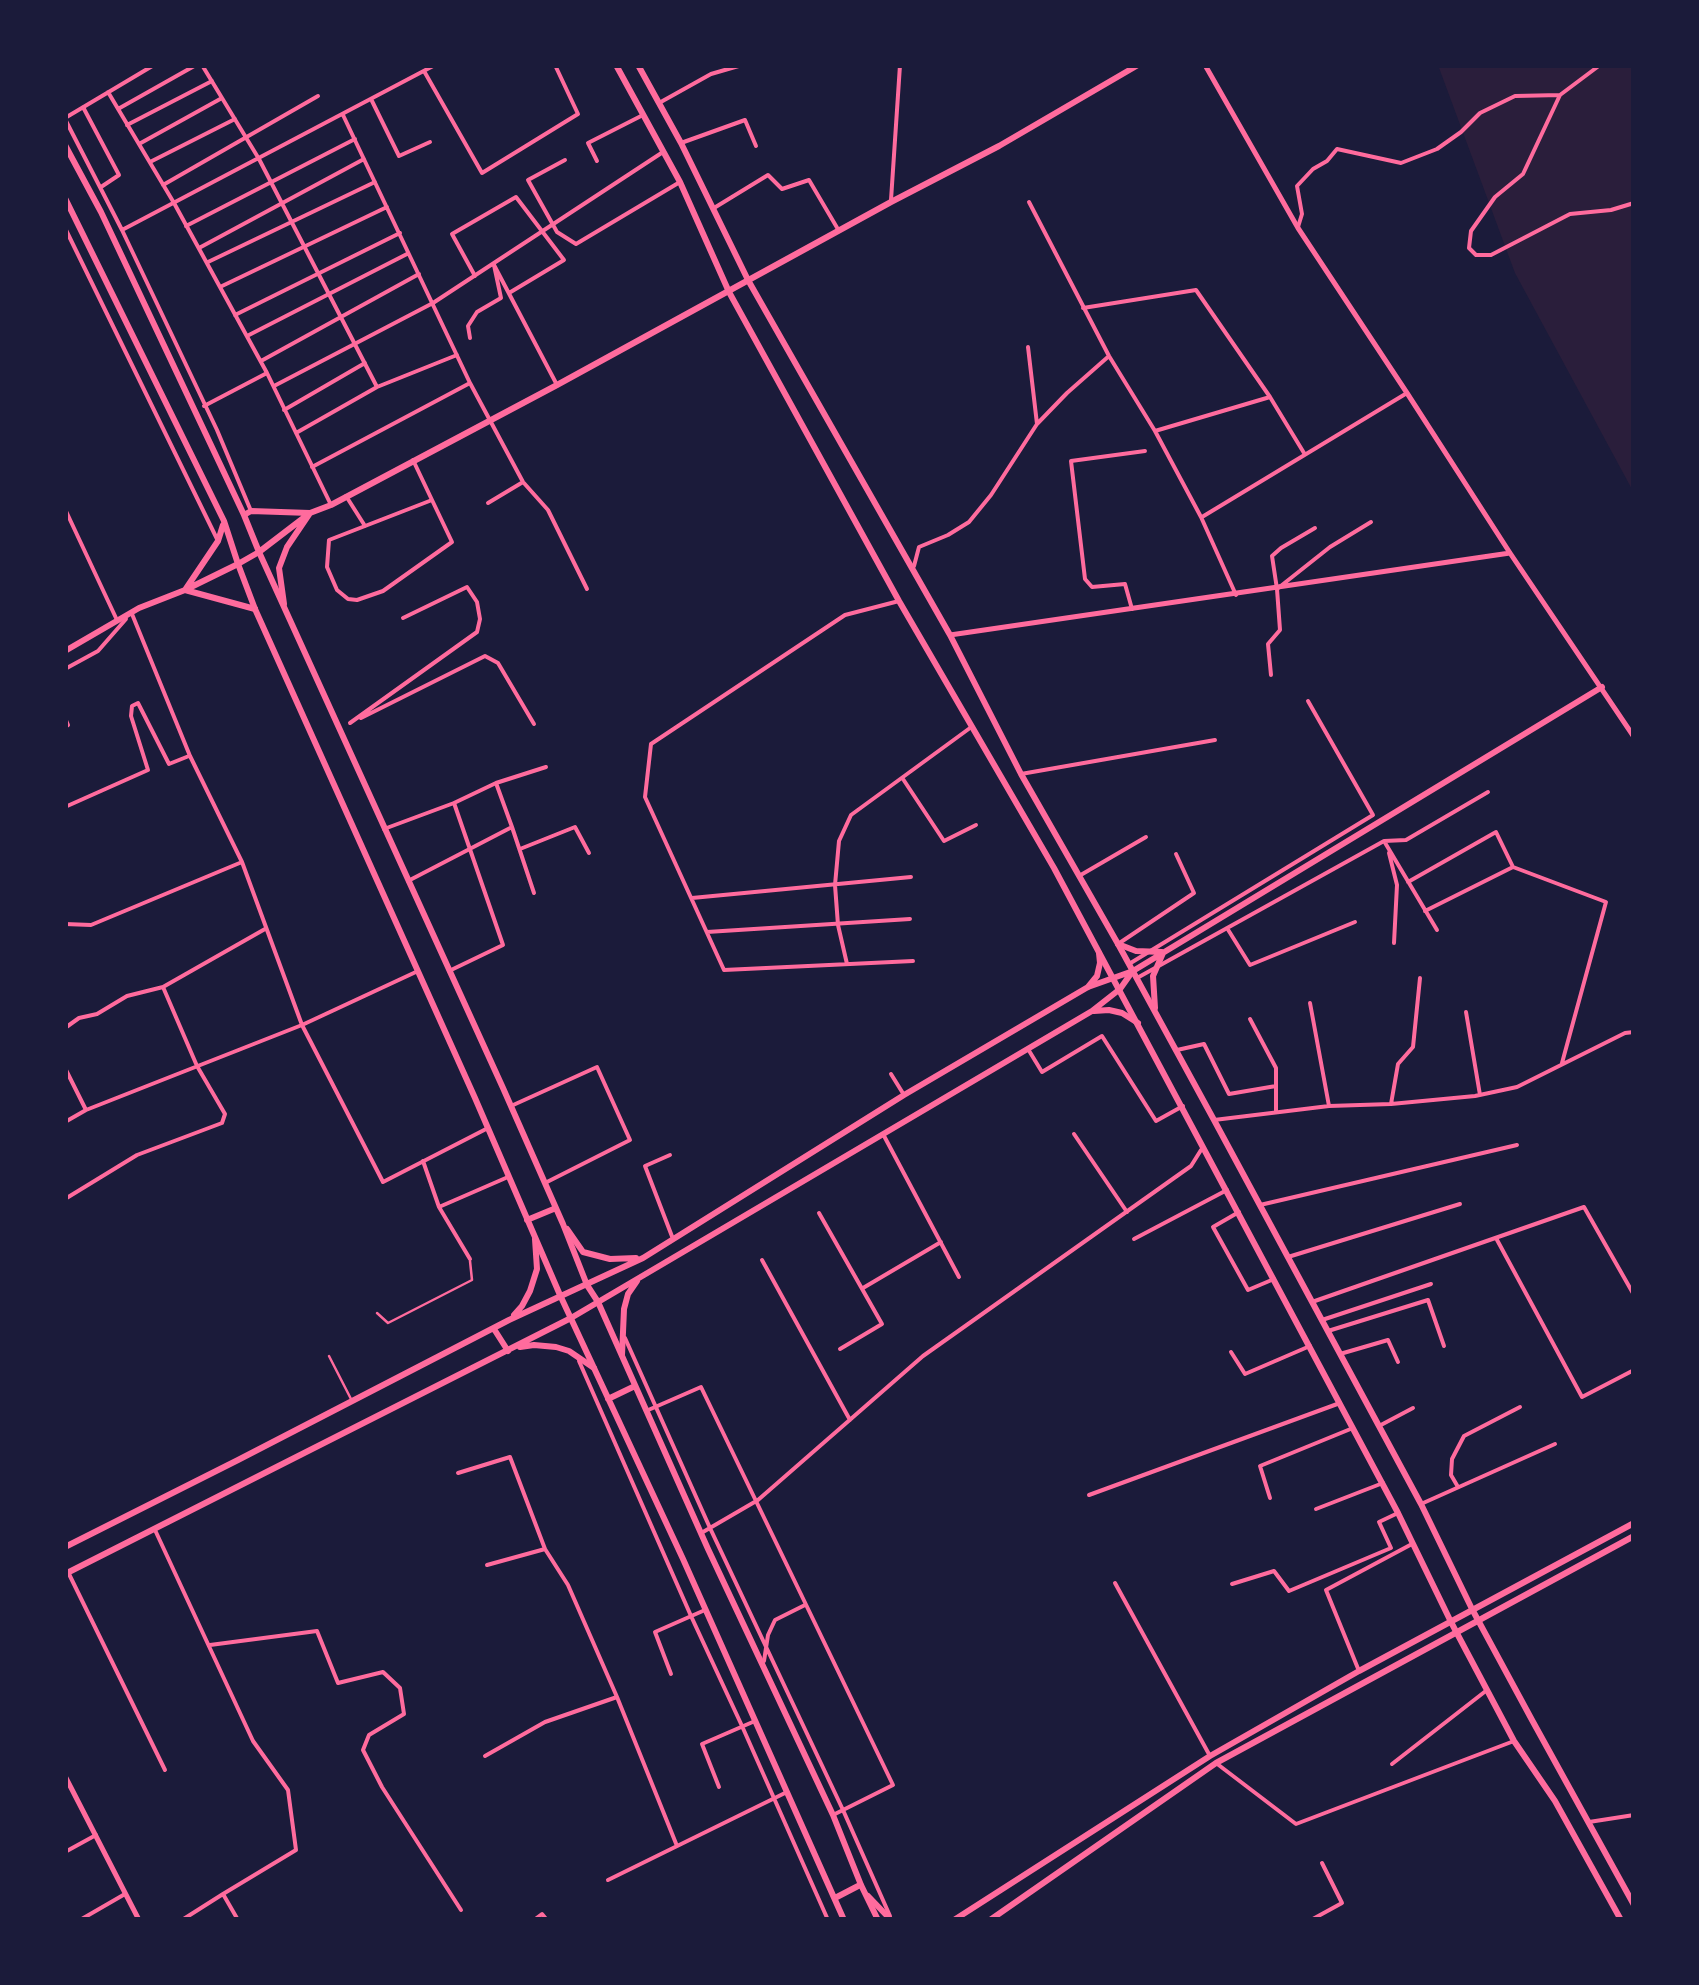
<!DOCTYPE html>
<style>
body{margin:0}
#map{position:relative;width:1699px;height:1985px;overflow:hidden;background:#1b1b3a;font-family:"Roboto Serif",serif}
canvas{display:block}
.frame{position:absolute;inset:0;border:68px solid #1b1b3a;pointer-events:none}
</style>
<div id="map">
<canvas width="1699" height="1985"></canvas>
<div class="frame"></div>
</div>
<script>
const ctx = document.querySelector('canvas').getContext('2d');
ctx.lineJoin = 'round';
function fillPath(path, color) {
  ctx.fillStyle = color;
  ctx.fill(path, 'evenodd');
}
function poly(rows) {
  const path = new Path2D();
  for (const r of rows) {
    path.moveTo(r[0], r[1]);
    for (let i = 2; i < r.length; i += 2) path.lineTo(r[i], r[i + 1]);
  }
  return path;
}
function trace(path, color, width, dash) {
  ctx.strokeStyle = color;
  ctx.lineWidth = width;
  ctx.lineCap = dash ? 'butt' : 'round';
  ctx.setLineDash(dash || []);
  ctx.stroke(path);
}
const green = poly([
 [1438,65,1634,65,1634,493,1515,273]
]);
const pedestrian = poly([
 [377,1313,388,1323,472,1280,470,1261],
 [329,1356,351,1399]
]);
const minor = poly([
 [202,65,259,159,377,387],
 [688,65,691,65],
 [424,71,482,173,578,114,555,65],
 [108,92,174,203,267,373,331,505],
 [1560,95,1523,174,1495,197,1471,231,1469,248,1476,255,1491,255,1570,214,1611,210,1634,203],
 [372,101,399,156,430,142],
 [659,103,711,74,742,65],
 [83,107,119,175,101,187],
 [118,109,196,65],
 [343,115,470,383,523,482,548,510,587,589],
 [65,118,154,65],
 [65,119,122,230,217,430,251,511],
 [127,125,212,81],
 [681,143,745,120,756,146],
 [139,144,222,98],
 [565,160,528,180,557,232,576,244,680,182],
 [597,161,588,143,643,115],
 [150,162,235,119],
 [163,185,318,96],
 [891,200,900,65],
 [1029,202,1109,356,1155,431,1201,517,1236,595],
 [714,208,768,175,782,189,809,180,839,231],
 [186,226,355,139],
 [1298,227,1302,214,1297,186,1313,169,1327,161,1337,149,1401,163,1437,149,1461,132,1480,113,1515,96,1560,95,1600,65],
 [65,228,218,541],
 [122,230,435,65],
 [199,248,364,159],
 [208,262,375,182],
 [475,276,452,234,516,197,564,260,509,293],
 [220,287,387,207],
 [1083,308,1196,290,1270,397],
 [235,315,400,233],
 [247,336,407,254],
 [470,338,468,326,477,312,501,298,494,265,557,385],
 [1028,347,1037,424],
 [261,361,419,274],
 [274,386,433,303,663,152],
 [204,406,267,373],
 [284,410,365,363],
 [1155,431,1270,397,1304,453],
 [296,433,377,387,457,355],
 [413,460,432,500,452,542,383,591,357,600,348,599,337,590,327,567,329,540,432,500],
 [312,467,470,383],
 [346,496,365,526],
 [488,503,523,482],
 [65,509,116,618],
 [1202,517,1407,393],
 [1315,528,1281,548,1272,556,1277,589,1330,547,1371,522],
 [914,566,919,547,948,535,969,522,991,495,1037,424,1067,393,1109,356],
 [899,601,845,615,651,744,645,797,724,970,913,961],
 [1132,609,1125,584,1092,587,1085,579,1071,461,1145,451],
 [132,614,190,756,242,862,302,1025,383,1182,488,1128],
 [65,669,98,651,126,619],
 [1271,675,1268,644,1280,630,1277,589],
 [65,718,68,725,65,727],
 [361,718,485,656,498,663,534,724],
 [350,723,477,632,480,619,477,602,467,587,403,618],
 [1021,774,1215,740],
 [903,779,944,841,976,825],
 [496,783,546,767],
 [65,807,148,770,131,716,132,706,138,703,169,764,189,756],
 [512,827,534,893],
 [384,829,454,803,503,945,449,971],
 [1384,841,1406,840,1488,792],
 [520,849,575,827,589,853],
 [1389,853,1397,885,1394,943],
 [1513,867,1606,902,1562,1063],
 [1079,876,1146,837],
 [408,881,512,827,496,783,454,803],
 [1408,882,1496,832,1513,867,1425,911],
 [692,898,911,877],
 [65,924,91,925,242,862],
 [1227,928,1250,965,1355,922],
 [707,932,910,919],
 [1118,944,1194,893,1176,854],
 [847,964,838,925,835,885,839,841,851,815,970,728],
 [1129,964,1373,815,1308,701],
 [1137,978,1384,841,1437,930],
 [1310,1003,1329,1106],
 [1466,1012,1480,1095],
 [1250,1019,1276,1068,1276,1112],
 [65,1028,79,1018,97,1014,127,996,163,987,265,929],
 [1028,1049,1042,1072,1102,1036,1156,1121,1183,1106],
 [1177,1050,1204,1044,1229,1094,1276,1086],
 [65,1068,86,1110],
 [891,1074,904,1095],
 [1391,1104,1398,1064,1413,1047,1420,978],
 [511,1106,597,1067,630,1140,545,1183],
 [1214,1120,1329,1106,1391,1104,1475,1096,1517,1087,1625,1033,1634,1032],
 [65,1122,86,1110,302,1025,418,971],
 [883,1134,959,1277],
 [1074,1134,1127,1212],
 [670,1155,645,1166,673,1239],
 [423,1161,439,1207,470,1259],
 [65,1199,137,1155,222,1123,225,1114,197,1066,163,987],
 [1260,1205,1517,1145],
 [439,1207,508,1177],
 [1239,1212,1213,1227,1248,1290,1274,1279],
 [819,1213,882,1324,840,1349],
 [1496,1238,1582,1397,1634,1370],
 [1134,1239,1227,1190],
 [1288,1257,1460,1204],
 [762,1260,850,1420],
 [863,1288,941,1242],
 [1312,1302,1584,1207,1634,1295],
 [1322,1320,1431,1284],
 [1328,1331,1428,1300,1444,1346],
 [625,1338,710,1528,843,1810,890,1916],
 [1231,1352,1245,1374,1310,1346],
 [1340,1354,1388,1340,1398,1362],
 [579,1361,691,1616,742,1726,828,1920],
 [646,1411,701,1387,893,1785,833,1815],
 [1379,1426,1413,1408],
 [458,1473,510,1457,545,1549],
 [1458,1487,1451,1475,1452,1459,1464,1436,1520,1407],
 [1089,1495,1340,1403],
 [1270,1498,1260,1466,1353,1428],
 [1421,1504,1555,1444],
 [1316,1509,1383,1483],
 [155,1530,253,1741,288,1790,296,1850,223,1894],
 [703,1532,758,1500,923,1356,1191,1166,1201,1150],
 [487,1565,545,1549,568,1585,617,1697],
 [68,1572,165,1770],
 [1115,1583,1210,1756],
 [1232,1584,1274,1571,1289,1591,1391,1548,1379,1522,1398,1513],
 [210,1645,317,1631,338,1683,383,1672,400,1688,404,1714,369,1735,363,1750,382,1787,461,1910],
 [764,1661,768,1635,775,1620,805,1605],
 [1359,1671,1326,1590,1412,1544],
 [671,1674,655,1632,705,1610],
 [485,1756,545,1722,617,1697,677,1846],
 [1216,1763,1296,1824,1514,1741],
 [1392,1764,1487,1690],
 [719,1787,702,1744,755,1721],
 [1589,1822,1634,1815],
 [65,1852,96,1835],
 [608,1880,787,1792],
 [80,1920,125,1894],
 [182,1920,223,1894,238,1920],
 [534,1920,542,1914,547,1920],
 [1311,1920,1342,1903,1322,1863]
]);
const tertiary = poly([
 [1205,65,1298,228,1407,393,1510,553,1634,737],
 [950,635,1510,553],
 [65,1776,139,1920]
]);
const secondary = poly([
 [65,145,101,212,244,515,259,552],
 [65,198,224,521,238,564],
 [244,515,251,511,310,513,287,547,279,568,284,604],
 [223,525,218,541,185,590,255,609],
 [65,651,139,608,185,590,238,564,259,552,310,513,331,505,557,385,891,202,999,146,1138,65],
 [1118,944,1136,951,1162,952],
 [1088,987,1097,976,1100,963,1099,953],
 [1155,1008,1153,976,1163,953],
 [1094,1011,1109,1010,1122,1013,1138,1023],
 [567,1229,583,1252,610,1259,636,1258],
 [587,1285,598,1302],
 [514,1315,522,1306,530,1291,537,1269,535,1239],
 [494,1329,508,1351],
 [520,1347,534,1345,556,1347,569,1351,594,1368],
 [622,1355,624,1309,628,1294,637,1281],
 [65,1547,238,1460,509,1320,643,1258,904,1095,1088,987,1133,971,1602,687],
 [65,1574,571,1318,1092,1011,1120,989,1132,972],
 [868,1896,891,1920],
 [954,1920,1210,1756,1359,1671,1634,1523],
 [990,1920,1216,1763,1634,1536]
]);
const primary = poly([
 [259,552,503,1088,563,1224,587,1285],
 [238,564,255,609,475,1098,560,1295,683,1559,844,1920],
 [527,1220,556,1208],
 [598,1302,708,1549,833,1815,861,1885,878,1920],
 [608,1399,635,1386],
 [835,1898,860,1885]
]);
const trunk = poly([
 [616,65,680,182,729,292,899,601,1054,868,1398,1513,1451,1622,1514,1741,1555,1801,1621,1920],
 [638,65,681,143,748,280,950,635,1021,774,1118,944,1214,1120,1421,1504,1472,1609,1532,1720,1634,1905]
]);
fillPath(green, '#2a1e3b');
trace(pedestrian, '#ff6b9d', 2.5);
trace(minor, '#ff6b9d', 4);
trace(tertiary, '#ff6b9d', 5);
trace(secondary, '#ff6b9d', 6);
trace(primary, '#ff6b9d', 6);
trace(trunk, '#ff6b9d', 6);
</script>
